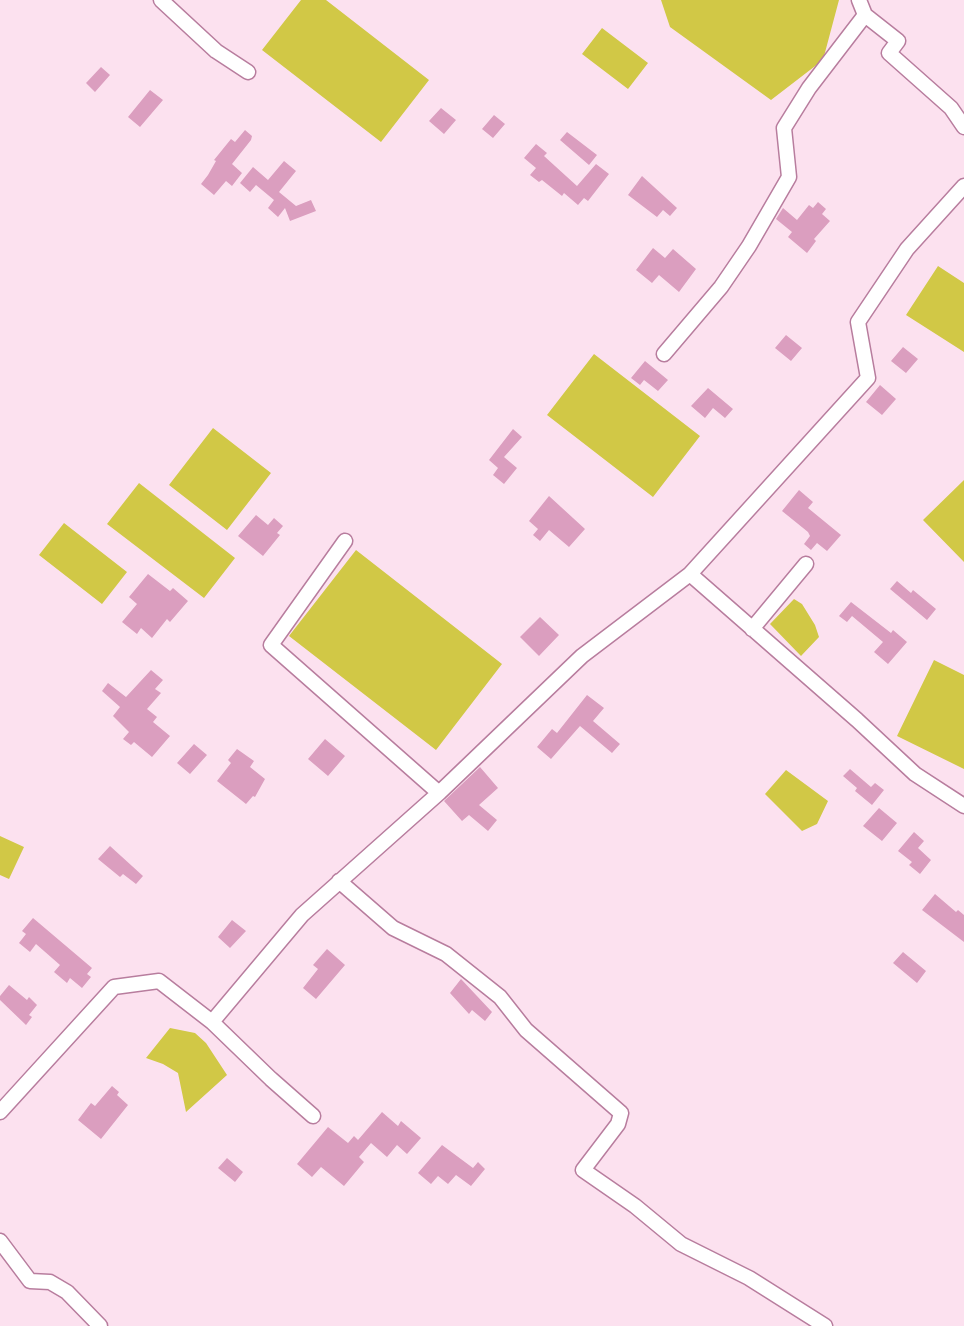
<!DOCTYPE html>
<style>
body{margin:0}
canvas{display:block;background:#fce1ef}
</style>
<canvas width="964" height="1326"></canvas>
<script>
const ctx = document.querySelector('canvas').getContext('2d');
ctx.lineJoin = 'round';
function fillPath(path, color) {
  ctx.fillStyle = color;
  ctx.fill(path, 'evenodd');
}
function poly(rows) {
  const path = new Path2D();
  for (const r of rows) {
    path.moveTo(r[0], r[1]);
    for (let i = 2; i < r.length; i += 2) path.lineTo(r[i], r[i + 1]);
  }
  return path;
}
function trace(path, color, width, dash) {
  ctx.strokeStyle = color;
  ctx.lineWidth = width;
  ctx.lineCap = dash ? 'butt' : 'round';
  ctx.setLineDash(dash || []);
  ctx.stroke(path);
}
const water = poly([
 [301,0,326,0,429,80,381,142,262,50],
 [661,0,839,0,823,60,771,100,670,27],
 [602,28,648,63,628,89,582,54],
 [938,266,964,283,964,352,906,315],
 [594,354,700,436,653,497,547,415],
 [213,428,271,473,227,530,169,485],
 [964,480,964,562,923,520],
 [139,483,235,558,204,598,107,524],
 [64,523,127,572,102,604,39,555],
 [356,550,502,664,436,750,289,636],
 [794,599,802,604,815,625,819,637,801,656,770,624],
 [934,660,964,675,964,769,897,736],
 [786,770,828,801,817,824,802,831,765,794],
 [0,836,24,847,9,879,0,875],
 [170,1028,195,1033,206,1043,227,1075,186,1112,178,1073,163,1064,146,1058]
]);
const building = poly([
 [101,67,110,75,95,92,86,83],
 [150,90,163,100,140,127,128,117],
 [441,108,456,120,444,134,429,121],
 [494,115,505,124,493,138,482,129],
 [245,130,252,136,251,140,232,164,242,173,232,186,226,181,214,195,201,184,208,175,216,161,214,160,231,139,235,142],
 [567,132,597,155,589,165,560,140],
 [536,144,547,153,544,156,577,186,596,164,609,174,588,201,584,198,578,205,564,193,562,196,542,180,539,182,530,175,536,168,524,158],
 [284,161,296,171,279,192,296,206,311,200,316,211,290,221,285,208,278,217,268,208,274,200,256,185,250,192,240,183,253,167,268,180],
 [642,176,677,208,670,216,663,210,657,217,628,195],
 [818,202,826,209,822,214,830,221,814,239,816,241,807,253,788,237,792,232,776,219,783,208,797,220,809,205,813,208],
 [653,248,665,258,673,249,696,269,679,292,659,275,652,283,636,270],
 [786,335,802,348,791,361,775,348],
 [903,347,918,359,906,373,891,361],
 [645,361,668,380,658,391,644,380,640,385,631,378],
 [880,385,896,399,882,415,866,402],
 [708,388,733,409,725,418,713,408,705,418,691,406],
 [513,429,522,437,504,457,517,468,504,484,493,475,498,468,489,460],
 [799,490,813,502,808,508,841,535,827,551,817,543,811,550,804,544,810,536,808,532,782,511],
 [549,496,585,529,569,547,549,530,540,541,533,535,538,529,529,521],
 [256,515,268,525,274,518,283,526,277,533,280,535,263,556,238,536],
 [148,574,170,591,173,588,188,601,170,622,167,619,152,638,141,628,137,634,122,622,137,604,129,597],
 [897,581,911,593,913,590,936,609,927,620,890,589],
 [851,602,891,633,893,630,907,642,888,664,874,652,883,642,852,616,847,622,839,616],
 [540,617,559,635,539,656,520,637],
 [151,670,163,680,155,689,161,693,147,709,157,717,153,722,170,736,152,757,134,742,131,745,123,739,129,732,113,716,120,707,102,691,108,683,126,697],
 [587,695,604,708,593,721,620,744,612,753,580,726,551,759,537,747,552,729,557,733],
 [325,739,345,756,328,776,308,759],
 [194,744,207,755,190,774,177,763],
 [237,749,254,761,250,767,265,779,255,797,253,796,246,804,217,781,231,763,228,760],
 [480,767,498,788,479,805,497,820,488,831,469,815,462,821,444,801],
 [850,769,871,787,875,783,884,790,872,805,855,791,857,788,843,776],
 [879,808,897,823,882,841,863,826],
 [914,832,924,841,918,848,931,860,920,874,909,865,912,862,898,851],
 [110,846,143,876,136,884,123,874,120,877,98,859],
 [935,894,956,912,958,910,964,915,964,942,922,910],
 [33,918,92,968,87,974,91,977,82,988,70,978,67,983,54,972,60,965,36,944,30,952,19,943,26,934,22,931],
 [232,920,246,931,230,948,218,937],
 [327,949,345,965,316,999,303,988,318,969,313,965],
 [903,952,926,971,917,983,893,963],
 [461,979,492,1012,485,1021,472,1010,469,1014,450,993],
 [9,985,27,1000,29,997,37,1005,29,1015,32,1017,26,1025,0,1000,0,996],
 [112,1086,119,1092,117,1095,128,1105,101,1139,78,1120,91,1103,95,1106],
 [382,1112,398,1126,401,1121,421,1138,407,1154,397,1145,387,1157,371,1143,359,1157,364,1162,344,1186,321,1167,312,1177,297,1164,328,1127,348,1143,354,1136,358,1140],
 [442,1145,473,1168,478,1162,485,1169,471,1186,456,1175,448,1184,438,1176,431,1184,418,1173],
 [227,1158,243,1172,235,1182,218,1168]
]);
const street = poly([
 [161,0,216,51,248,72],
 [859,0,865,15,898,41,889,53,951,108,964,127],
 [664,354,721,287,749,246,789,177,784,128,809,88,865,15],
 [345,541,271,645,439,793],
 [690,574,868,378,858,322,907,249,964,186],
 [752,629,806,564],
 [339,881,393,928,446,954,500,997,526,1030,621,1113,618,1124,583,1170,635,1206,681,1244,749,1278,825,1326],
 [212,1022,271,1079,313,1116],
 [0,1112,114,987,159,981,212,1022,302,915,439,793,582,656,690,574,857,720,915,774,964,806],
 [0,1241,30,1281,50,1282,67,1292,100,1326]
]);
fillPath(water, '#d1c846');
fillPath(building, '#db9ebf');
trace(street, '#b87d9e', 17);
trace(street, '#fff', 14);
</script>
